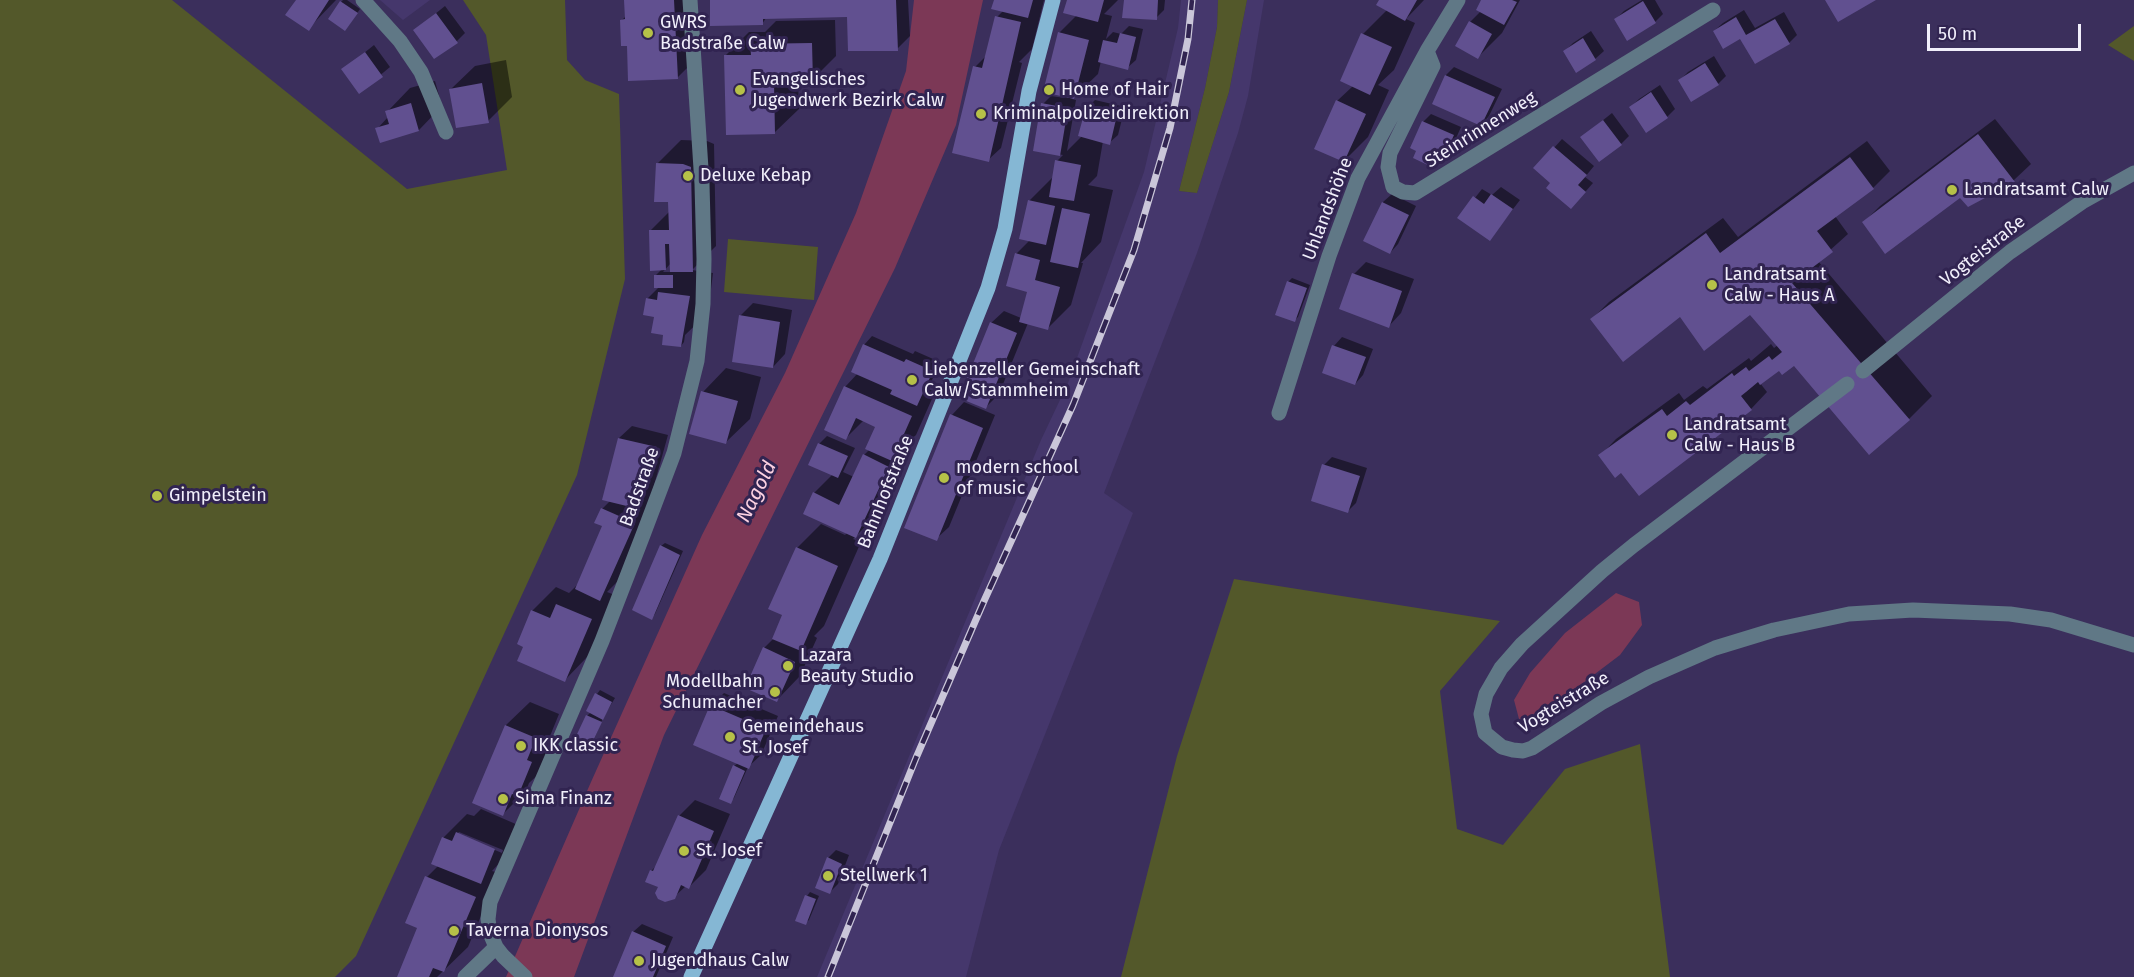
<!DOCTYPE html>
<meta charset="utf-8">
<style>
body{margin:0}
#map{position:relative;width:2134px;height:977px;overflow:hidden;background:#3b2f5c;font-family:"Fira Sans",sans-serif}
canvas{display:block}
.scale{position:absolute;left:1927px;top:24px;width:154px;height:27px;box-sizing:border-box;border:3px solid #f1effb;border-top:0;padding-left:8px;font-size:18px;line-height:21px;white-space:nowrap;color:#f1effb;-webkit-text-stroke:4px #312451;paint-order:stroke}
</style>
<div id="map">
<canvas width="2134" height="977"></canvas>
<div class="scale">50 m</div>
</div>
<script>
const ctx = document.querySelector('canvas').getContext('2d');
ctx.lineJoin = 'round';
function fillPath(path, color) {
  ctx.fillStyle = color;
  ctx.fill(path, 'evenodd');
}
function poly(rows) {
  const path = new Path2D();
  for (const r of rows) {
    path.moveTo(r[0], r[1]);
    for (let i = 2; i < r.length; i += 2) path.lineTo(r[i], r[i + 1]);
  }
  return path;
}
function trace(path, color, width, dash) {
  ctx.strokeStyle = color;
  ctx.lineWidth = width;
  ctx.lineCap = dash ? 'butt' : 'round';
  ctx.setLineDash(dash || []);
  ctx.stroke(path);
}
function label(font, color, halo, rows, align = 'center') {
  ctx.font = font + ' "Fira Sans",sans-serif';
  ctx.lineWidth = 6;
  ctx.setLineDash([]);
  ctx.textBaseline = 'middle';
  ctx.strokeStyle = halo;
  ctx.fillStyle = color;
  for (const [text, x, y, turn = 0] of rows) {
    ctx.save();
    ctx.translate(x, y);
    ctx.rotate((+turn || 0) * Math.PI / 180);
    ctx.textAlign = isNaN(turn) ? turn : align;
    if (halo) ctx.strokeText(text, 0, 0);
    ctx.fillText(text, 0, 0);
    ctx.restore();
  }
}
const built = poly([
 [380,0,430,0,403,20],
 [1181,0,1218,0,1217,27,1205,88,1179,191,1197,193,1229,92,1247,0,1264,0,1248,96,1238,133,1197,253,1104,493,1133,513,999,850,966,977,817,977,1041,440,1068,383,1144,172,1178,28]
]);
const green = poly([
 [0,0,172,0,407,189,507,170,486,35,463,0,565,0,567,60,585,80,619,94,625,279,577,475,356,956,335,977,0,977],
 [1218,0,1247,0,1229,92,1197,193,1179,191,1205,88,1217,27],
 [2134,26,2134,61,2108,45],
 [728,239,818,247,814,300,724,292],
 [1234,579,1500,621,1440,691,1457,829,1503,845,1565,769,1640,744,1670,977,1121,977,1177,756]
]);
const water = poly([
 [914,0,983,0,956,125,895,268,664,735,574,977,506,977,591,782,702,535,785,373,856,213,906,71],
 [1616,593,1639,602,1642,625,1620,655,1538,717,1519,719,1514,700,1530,673,1565,633]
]);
const shadow = poly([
 [298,0,336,0,308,29],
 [343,0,347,0,360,9,349,25,341,2],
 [626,0,687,0,690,65,677,78,628,44,622,20,627,15],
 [711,0,908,0,910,36,897,49,849,15,766,18,762,24],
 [995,0,1044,0,1032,49,1019,62,1022,63,1001,148,988,160,975,67,987,55,997,17,1003,11],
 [1068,0,1118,0,1104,14,1112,16,1106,39,1113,32,1121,34,1129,26,1143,29,1136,60,1127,68,1101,61,1098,74,1072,99,1076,100,1067,151,1082,136,1087,108,1095,100,1125,107,1118,135,1109,143,1103,141,1097,176,1088,185,1113,190,1101,242,1081,263,1083,263,1071,305,1047,329,1028,323,999,394,986,407,991,323,1004,311,1021,318,1029,291,1016,254,1030,240,1029,201,1053,177,1057,161,1063,155,1034,150,1043,104,1051,96,1065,98,1059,33,1077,15],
 [1125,0,1165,0,1164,10,1156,18],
 [1381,0,1424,0,1406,19,1415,23,1394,70,1378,85,1389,90,1368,137,1344,161,1337,101,1353,86,1363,34,1387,10],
 [1483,0,1520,0,1502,33,1478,57,1470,22,1481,11],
 [1642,0,1655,0,1663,14,1655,22,1616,19,1624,11],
 [445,6,465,33,457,41,415,30],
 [1744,10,1755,28,1784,12,1797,35,1789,43,1741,37,1714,31,1723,23],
 [835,20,836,56,812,80,798,81,799,109,775,132,725,56,749,32,765,32,776,21],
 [1591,31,1604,51,1595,59,1565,51,1573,43],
 [374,45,390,67,360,92,343,70],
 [1714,56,1726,76,1718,84,1679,81,1688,72],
 [506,60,512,97,488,121,451,89,475,66],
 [1454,67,1502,89,1489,116,1481,125,1434,104,1446,75],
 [435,81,442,106,419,130,377,129,388,117,387,112,410,88],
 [1660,85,1675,109,1667,117,1647,131,1631,107,1639,99],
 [1612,113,1629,136,1621,144,1582,137],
 [1431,114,1461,127,1450,152,1442,161,1438,159,1432,165,1423,122],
 [1995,119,2031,164,2014,180,1968,205,1960,196,1864,222,1880,206],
 [1562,139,1594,166,1585,177,1593,183,1579,199,1552,183,1536,168],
 [681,140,707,141,714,144,716,246,692,270,713,273,708,313,685,335,684,342,681,346,665,334,647,299,660,286,656,275,662,269,650,231,670,211,669,201,657,164],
 [671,263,671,272,663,272],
 [1867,141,1890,171,1873,188,1835,216,1848,234,1818,261,1932,396,1909,419,1794,364,1779,369,1760,383,1767,392,1751,409,1622,471,1600,456,1616,439,1679,393,1684,400,1703,386,1707,389,1749,358,1751,361,1771,344,1774,348,1778,345,1750,313,1592,319,1609,302,1723,218,1738,237],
 [1501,187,1520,200,1490,239,1459,218,1482,189,1492,195],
 [1392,194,1416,206,1398,244,1390,253,1365,240,1383,202],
 [1366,262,1414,279,1401,313,1389,326,1354,274],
 [1292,278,1310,285,1298,317,1294,321,1288,282],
 [753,303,792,310,785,354,773,367,740,316],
 [872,336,913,354,915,351,940,362,928,389,935,392,916,435,909,441,912,443,879,513,853,539,861,542,824,626,814,636,817,638,800,676,777,700,764,648,774,638,784,615,797,548,821,524,845,535,847,533,814,493,833,474,819,444,827,436,855,448,843,472,854,477,864,455,870,449,877,426,864,420,846,438,845,387,858,373,864,345],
 [1342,337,1373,349,1363,375,1355,384,1334,346],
 [726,368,761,377,750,419,726,442,703,392],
 [964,402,995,415,949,527,936,539,952,415],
 [632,426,668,435,651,496,624,575,607,592,615,595,588,656,565,680,525,646,532,611,556,587,569,593,580,582,604,526,602,509,611,500,604,499,619,438],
 [1332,457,1367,468,1356,503,1348,511,1324,465],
 [665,543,683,551,655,614,652,618,661,546],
 [600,690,615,698,603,718,590,749,586,753,587,716,591,712,597,694],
 [724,693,778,716,761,755,748,767,734,798,730,802,734,766,738,763,695,744,711,706],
 [530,702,559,714,550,736,555,738,542,771,529,783,526,791,502,815,474,802,506,725],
 [695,800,730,814,706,870,689,887,686,886,674,897,660,886,651,871,658,864,679,816],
 [481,809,518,825,504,858,492,871,499,873,468,947,437,977,398,977,419,927,427,877,439,865,433,863,444,837,467,814,474,816],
 [459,832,503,850,502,853,457,834],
 [836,850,849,855,838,884,830,892,828,858],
 [810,892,819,896,809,920,805,923,807,896],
 [642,924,673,937,656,977,615,977,633,932]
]);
const building = poly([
 [296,0,329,0,309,31,285,15],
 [624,0,674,0,678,79,628,81,627,46,621,46,620,20,625,19],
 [710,0,896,0,898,51,848,51,847,17,763,19,763,25,710,26],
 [994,0,1033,0,1028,18,991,9],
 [1067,0,1104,0,1098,22,1063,13],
 [1124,0,1158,0,1157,20,1122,18],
 [1379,0,1417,0,1405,21,1376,5],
 [1481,0,1512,0,1517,2,1504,25,1476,10],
 [1825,0,1876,0,1838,22],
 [340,1,358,13,345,31,328,19],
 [1643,1,1656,23,1627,41,1614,19],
 [436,13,458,43,434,59,413,30],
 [995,16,1021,22,989,162,952,153,973,66,982,68],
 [1736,17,1746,35,1775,19,1790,44,1755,64,1740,39,1723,49,1713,31],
 [1469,21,1492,34,1478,59,1455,46],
 [1058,32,1089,40,1074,99,1043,92],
 [1120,33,1136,37,1128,70,1098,62,1103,40,1117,43],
 [1361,33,1392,47,1370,95,1340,81],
 [1583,38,1596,60,1576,73,1563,51],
 [812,43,813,82,774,83,775,134,726,135,724,55,751,55,750,44],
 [365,52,383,77,359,94,341,69],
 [1705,63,1719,85,1691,102,1678,80],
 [1445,75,1495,97,1481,126,1432,104],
 [482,83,489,123,456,128,449,89],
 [1651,92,1668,118,1646,133,1629,107],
 [1336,100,1366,114,1344,162,1314,149],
 [411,103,419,131,380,143,375,128,389,124,385,111],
 [1041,103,1068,108,1060,156,1033,151],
 [1086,107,1117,115,1110,145,1078,136],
 [1603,120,1622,145,1599,162,1580,137],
 [1422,121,1454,135,1442,162,1435,159,1432,167,1413,158,1416,151,1410,148],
 [1978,134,2015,182,1968,207,1960,198,1885,254,1862,222],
 [1553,146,1587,175,1578,185,1586,192,1571,209,1546,188,1550,183,1533,168],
 [1850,157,1874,189,1817,231,1833,252,1792,283,1910,420,1869,455,1794,366,1782,375,1779,371,1760,385,1758,382,1746,392,1741,396,1752,410,1639,496,1621,473,1615,478,1598,455,1662,409,1667,416,1686,401,1690,405,1732,373,1734,376,1746,367,1749,371,1769,356,1772,360,1782,352,1750,315,1704,351,1680,317,1623,362,1590,319,1706,233,1720,253],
 [1055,160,1081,165,1074,201,1049,197],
 [656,163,683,164,691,167,693,272,670,272,669,244,665,244,666,270,650,271,649,230,669,230,668,202,654,202],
 [1491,194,1513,209,1490,241,1457,218,1473,196,1484,204],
 [1028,200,1055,206,1046,245,1019,239],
 [1382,202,1409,215,1390,254,1363,241],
 [1062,208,1090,214,1078,268,1050,262],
 [1015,253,1040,260,1035,280,1060,287,1048,330,1019,322,1027,292,1006,286],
 [1352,273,1402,291,1389,328,1339,309],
 [654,275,673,275,673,288,654,288],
 [1287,281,1307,288,1295,322,1275,315],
 [658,292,690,296,681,347,662,345,663,335,651,333,654,317,643,315,646,298,657,300],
 [739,315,780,322,773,368,732,362],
 [990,322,1017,333,986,409,959,398],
 [863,344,904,362,906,359,933,371,917,406,890,394,892,390,851,372],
 [1332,345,1366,357,1355,385,1322,373],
 [844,386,912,416,892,461,865,449,875,427,856,418,846,440,824,430],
 [701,391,738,401,726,444,689,434],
 [950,414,983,428,937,541,904,528],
 [618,438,657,447,639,509,602,500],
 [818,443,848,456,838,478,808,465],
 [863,454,889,467,856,538,803,514,813,492,839,505],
 [1322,464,1360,476,1348,513,1311,501],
 [601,508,635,523,600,601,575,589,602,526,594,523],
 [660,545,680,555,652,620,632,610],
 [796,547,838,566,801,651,772,639,782,615,768,609],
 [556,604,592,619,565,682,517,661,523,647,517,644,531,610,550,618],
 [763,647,795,662,777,702,745,688],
 [595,693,612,702,603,720,586,711],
 [710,705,766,729,749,769,693,745],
 [586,715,602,722,587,754,571,747],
 [505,725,536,738,527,760,532,762,518,796,512,794,503,816,472,803],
 [733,765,745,771,731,804,719,799],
 [678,815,714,831,689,889,681,885,675,899,665,902,658,899,655,893,658,887,645,882,650,870,653,871],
 [456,832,495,849,481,884,431,864,442,837,452,841],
 [827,857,842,864,830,894,815,888],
 [425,876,476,897,444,972,433,968,429,977,397,977,417,928,405,923],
 [805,895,816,899,806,925,795,921],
 [632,931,666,946,653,977,613,977]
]);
const street = poly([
 [363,0,400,41,421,72,446,132],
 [1427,51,1433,66,1390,153,1388,167,1393,187,1403,192,1415,193,1713,10],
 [1863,371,2010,252,2082,202,2134,173],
 [1847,384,1634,545,1602,571,1522,644,1501,668,1486,694,1481,714,1485,733,1502,747,1513,750,1523,751,1532,748,1601,703,1649,677,1715,648,1774,630,1849,614,1913,610,2010,614,2051,620,2134,645],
 [1279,413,1329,256,1358,178,1427,51,1458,0],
 [465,977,496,947],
 [525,977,503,956,496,947,490,933,488,919,490,902,602,641,643,535,674,453,697,361,703,304,704,259,702,184,690,0]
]);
const primary = poly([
 [691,977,880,559,988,288,1005,229,1029,91,1053,0]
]);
const rail = poly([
 [828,977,916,758,984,601,1073,405,1134,250,1170,128,1188,39,1192,0]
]);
const markers = [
 [648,33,6,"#b6c148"],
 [740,90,6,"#b6c148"],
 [1049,90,6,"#b6c148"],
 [981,114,6,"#b6c148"],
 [688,176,6,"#b6c148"],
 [1952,190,6,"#b6c148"],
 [1712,285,6,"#b6c148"],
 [912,380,6,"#b6c148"],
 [1672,435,6,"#b6c148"],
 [944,478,6,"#b6c148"],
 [157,496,6,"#b6c148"],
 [788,666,6,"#b6c148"],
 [775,692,6,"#b6c148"],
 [730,737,6,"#b6c148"],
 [521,746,6,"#b6c148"],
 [503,799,6,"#b6c148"],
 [684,851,6,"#b6c148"],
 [828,876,6,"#b6c148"],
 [454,931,6,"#b6c148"],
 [639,961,6,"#b6c148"]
];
const poiNames = [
 ["GWRS",660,23],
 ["Badstraße Calw",660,44],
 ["Evangelisches",752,80],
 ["Jugendwerk Bezirk Calw",752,101],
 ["Home of Hair",1061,90],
 ["Kriminalpolizeidirektion",993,114],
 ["Deluxe Kebap",700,176],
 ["Landratsamt Calw",1964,190],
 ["Landratsamt",1724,275],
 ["Calw - Haus A",1724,296],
 ["Liebenzeller Gemeinschaft",924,370],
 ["Calw/Stammheim",924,391],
 ["Landratsamt",1684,425],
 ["Calw - Haus B",1684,446],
 ["modern school",956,468],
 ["of music",956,489],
 ["Gimpelstein",169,496],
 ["Lazara",800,656],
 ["Beauty Studio",800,677],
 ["Modellbahn",763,682,"right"],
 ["Schumacher",763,703,"right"],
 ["Gemeindehaus",742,727],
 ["St. Josef",742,748],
 ["IKK classic",533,746],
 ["Sima Finanz",515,799],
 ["St. Josef",696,851],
 ["Stellwerk 1",840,876],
 ["Taverna Dionysos",466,931],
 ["Jugendhaus Calw",651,961]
];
const streetNames = [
 ["Steinrinnenweg",1481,130,-32],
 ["Uhlandshöhe",1328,209,-69],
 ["Vogteistraße",1983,251,-38],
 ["Badstraße",640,487,-70],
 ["Bahnhofstraße",886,492,-68],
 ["Vogteistraße",1564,703,-31]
];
const waterNames = [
 ["Nagold",757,492,-64]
];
fillPath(built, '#45376c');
fillPath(green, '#53582a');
fillPath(water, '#7c3856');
fillPath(shadow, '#0007');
fillPath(building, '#615090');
trace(street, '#607886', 15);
trace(primary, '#85b7d4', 15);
trace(rail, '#cac6d9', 7);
trace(rail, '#312451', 4.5, [14]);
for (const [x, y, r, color] of markers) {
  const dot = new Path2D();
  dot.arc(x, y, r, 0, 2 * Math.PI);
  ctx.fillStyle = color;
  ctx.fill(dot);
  trace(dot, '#312451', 2);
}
label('18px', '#f1effb', '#312451', poiNames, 'left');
label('18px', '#f1effb', '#312451', streetNames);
label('italic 20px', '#fcd1e1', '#312451', waterNames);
</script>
